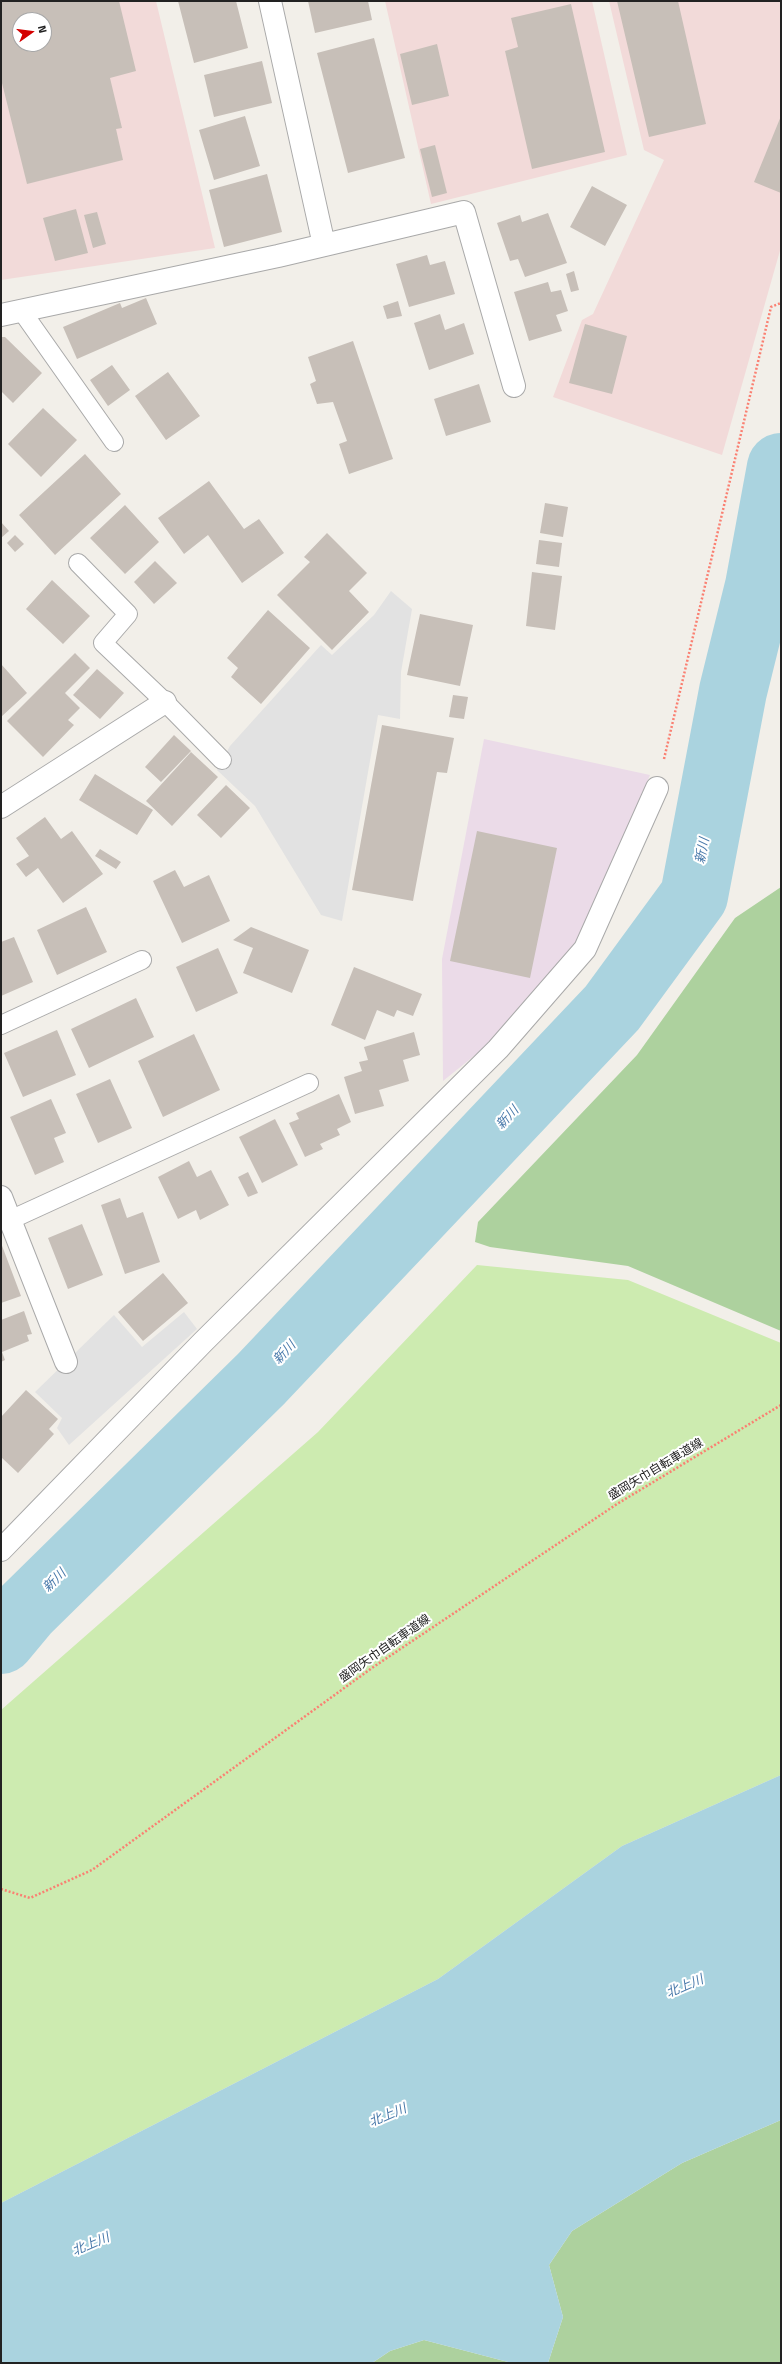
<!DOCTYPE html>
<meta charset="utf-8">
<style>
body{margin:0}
#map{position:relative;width:782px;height:2364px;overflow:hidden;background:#f2efe9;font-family:"Titillium Web",sans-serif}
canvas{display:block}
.frame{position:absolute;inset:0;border:2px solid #222;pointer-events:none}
.north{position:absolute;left:12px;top:12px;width:40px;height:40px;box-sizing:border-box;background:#fff;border:1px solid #a7a7a7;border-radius:50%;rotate:76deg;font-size:11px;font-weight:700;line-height:16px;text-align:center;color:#222}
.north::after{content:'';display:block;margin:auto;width:14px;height:18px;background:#d40000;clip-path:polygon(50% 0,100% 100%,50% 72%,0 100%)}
</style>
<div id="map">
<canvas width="782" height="2364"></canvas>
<div class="frame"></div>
<div class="north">N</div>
</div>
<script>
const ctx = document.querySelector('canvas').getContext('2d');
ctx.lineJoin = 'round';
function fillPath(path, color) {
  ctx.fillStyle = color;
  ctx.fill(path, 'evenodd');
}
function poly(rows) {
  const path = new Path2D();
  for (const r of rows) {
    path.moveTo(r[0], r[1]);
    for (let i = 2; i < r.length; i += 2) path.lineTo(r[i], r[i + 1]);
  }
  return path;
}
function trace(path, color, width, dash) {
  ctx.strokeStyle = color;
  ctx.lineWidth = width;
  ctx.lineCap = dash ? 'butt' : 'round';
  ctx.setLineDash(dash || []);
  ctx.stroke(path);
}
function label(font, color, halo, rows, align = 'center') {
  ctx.font = font + ' "Titillium Web","Noto Sans JP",sans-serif';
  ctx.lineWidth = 4;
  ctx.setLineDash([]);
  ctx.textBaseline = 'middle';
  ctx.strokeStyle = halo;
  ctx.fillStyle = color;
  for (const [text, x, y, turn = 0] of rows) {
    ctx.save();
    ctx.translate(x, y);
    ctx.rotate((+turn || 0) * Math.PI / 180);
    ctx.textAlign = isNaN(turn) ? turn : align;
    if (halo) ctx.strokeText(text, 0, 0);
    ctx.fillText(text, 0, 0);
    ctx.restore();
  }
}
const commercial = poly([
 [1,1,156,1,215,248,1,280],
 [20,20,44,20,44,44,20,44],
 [385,1,592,1,627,155,431,204],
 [609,1,781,1,781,247,722,455,553,397,582,320,593,314,664,160,644,150]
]);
const industrial = poly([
 [484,739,650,775,578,944,495,1039,443,1081,442,959]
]);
const grass = poly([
 [477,1265,628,1280,781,1343,781,1775,622,1846,438,1979,1,2203,1,1710,318,1432]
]);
const forest = poly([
 [781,887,781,1331,628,1266,490,1247,475,1242,478,1222,637,1055,735,918],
 [781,2120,781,2363,548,2363,563,2317,549,2265,572,2231,682,2163],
 [424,2340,512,2363,372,2363,390,2351]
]);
const parking = poly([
 [391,591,412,609,401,672,400,719,378,715,342,921,321,915,255,806,217,770,230,746,321,645,332,655,374,615],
 [184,1312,197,1329,69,1445,57,1428,62,1418,35,1392,114,1315,142,1347]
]);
const water = poly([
 [781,1775,781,2120,682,2163,572,2231,549,2265,563,2317,548,2363,512,2363,424,2340,390,2351,372,2363,1,2363,1,2203,438,1979,622,1846]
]);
const river = poly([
 [1,1640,26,1610,261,1379,612,1008,694,896,733,691,759,586,781,467]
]);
const building = poly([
 [1,1,119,1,136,71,110,78,122,128,116,129,123,160,27,184,1,79],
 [20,20,44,20,44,44,20,44],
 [178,1,236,1,248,48,194,63],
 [308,1,368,1,372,20,315,33],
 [617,1,678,1,706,124,649,137],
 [571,4,605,152,532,169,505,51,518,47,511,18],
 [374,38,405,158,348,173,317,53],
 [437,44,449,96,412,105,400,54],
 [262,61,272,103,214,117,204,75],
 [245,116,260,166,214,180,199,130],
 [781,116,781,193,754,182],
 [435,145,447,193,432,197,420,149],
 [267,174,282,232,224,247,209,190],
 [592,186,627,205,605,246,570,227],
 [76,209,88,253,55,261,43,218],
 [97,212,106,244,93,248,84,215],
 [548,213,567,263,525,277,518,259,510,261,497,223,520,215,522,222],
 [427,255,430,265,445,261,455,294,409,307,396,264],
 [574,271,579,290,571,292,566,274],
 [548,282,551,292,561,290,568,311,556,315,562,331,529,341,514,292],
 [146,298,157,324,77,359,63,327,120,303,122,308],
 [398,301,402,316,387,319,383,306],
 [440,314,445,330,464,323,474,354,429,370,414,323],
 [585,324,627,336,612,394,569,383],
 [1,337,5,337,42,373,13,403,1,391],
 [353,341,393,459,349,474,339,444,347,441,333,402,317,404,310,384,316,381,308,357],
 [112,365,130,390,108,406,90,380],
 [168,372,200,416,166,440,135,396],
 [479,384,491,422,446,436,434,399],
 [43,408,77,440,41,477,8,444],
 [85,454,121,494,55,555,19,515],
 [209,481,244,529,259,519,284,553,242,583,208,535,184,554,158,518],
 [545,503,568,507,563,537,540,533],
 [125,505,159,542,125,574,90,538],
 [1,522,9,531,1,538],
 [327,533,367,573,349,591,369,612,332,650,277,595,310,562,304,557],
 [15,535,24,544,15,552,7,543],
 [539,540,562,543,559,567,536,564],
 [155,561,177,583,154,604,134,582],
 [532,572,562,576,555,630,526,626],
 [52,580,90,616,63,644,26,609],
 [268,610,310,648,261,704,231,677,238,668,227,658],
 [420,614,473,625,460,686,407,675],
 [75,653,90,668,65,693,80,708,68,720,74,725,43,757,7,721],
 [1,664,27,693,1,717],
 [97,669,124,693,100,719,73,695],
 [453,695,468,697,464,719,449,717],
 [382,725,454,738,447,773,437,772,413,901,352,890],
 [174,735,191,751,161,782,145,767],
 [191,752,218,777,172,826,146,801],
 [95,774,153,810,137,835,79,800],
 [226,785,250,808,221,838,197,815],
 [45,817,61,839,72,831,103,874,63,903,38,868,26,877,16,864,29,856,16,838],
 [477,831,557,848,530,978,450,961],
 [100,849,121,862,116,869,95,856],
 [175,870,184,887,209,875,230,921,182,943,153,881],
 [86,907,107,952,57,975,37,930],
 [251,927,309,950,292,993,243,973,253,948,233,940],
 [14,937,33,982,1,996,1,942],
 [218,948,238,993,196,1012,176,967],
 [354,967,422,994,413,1016,397,1010,394,1017,377,1010,365,1040,331,1025],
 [136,998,154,1037,89,1068,71,1029],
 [57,1030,76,1075,23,1097,4,1053],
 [414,1032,420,1055,403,1060,409,1081,379,1090,384,1106,355,1114,344,1077,362,1071,359,1062,368,1060,364,1047],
 [194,1034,220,1090,163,1117,138,1061],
 [110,1079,132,1128,98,1143,76,1094],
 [339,1094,351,1122,337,1129,340,1135,320,1144,323,1149,305,1157,289,1123,299,1119,296,1113],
 [51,1099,66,1133,54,1138,64,1162,35,1175,10,1117],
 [275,1119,298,1165,262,1183,239,1137],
 [189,1161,197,1177,211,1170,229,1205,200,1220,196,1210,178,1219,158,1177],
 [248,1172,258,1193,248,1197,238,1177],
 [120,1198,127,1218,143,1212,160,1262,125,1274,101,1205],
 [82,1224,103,1275,68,1289,48,1238],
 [1,1243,21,1296,1,1303],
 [163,1273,188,1303,143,1341,118,1312],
 [24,1311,32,1334,27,1335,29,1341,2,1352,5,1360,1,1362,1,1320],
 [26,1390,58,1419,49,1429,54,1434,18,1473,1,1457,1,1417]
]);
const path = poly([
 [664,759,771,307,781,303],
 [1,1889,30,1898,92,1870,372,1668,617,1504,781,1405]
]);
const service = poly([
 [21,310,114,442],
 [78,563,128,614,103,643,165,702,222,760],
 [1,1025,142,960],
 [10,1220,309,1083]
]);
const minor = poly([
 [270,1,324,245],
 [1,315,278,256,464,212,514,386],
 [1,807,165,702],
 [1,1197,66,1362],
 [1,1550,203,1342,498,1049,585,949,657,788]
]);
const streetNames = [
 ["盛岡矢巾自転車道線",656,1470,-31],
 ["盛岡矢巾自転車道線",385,1649,-35]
];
const waterNames = [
 ["新川",703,851,-79],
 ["新川",508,1118,-47],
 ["新川",285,1353,-47],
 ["新川",55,1581,-45],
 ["北上川",685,1987,-23],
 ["北上川",388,2116,-23],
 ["北上川",91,2245,-23]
];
fillPath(commercial, '#f2dad9');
fillPath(industrial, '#ebdbe8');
fillPath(grass, '#cdebb0');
fillPath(forest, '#add19e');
fillPath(parking, '#e2e2e2');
fillPath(water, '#aad3df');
trace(river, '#aad3df', 68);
fillPath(building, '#c7bfb8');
trace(service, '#a9a9a9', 20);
trace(minor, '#a9a9a9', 24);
trace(path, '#fa8072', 2.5, [2, 2]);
trace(service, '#fff', 18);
trace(minor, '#fff', 22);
label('12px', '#222', '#fff', streetNames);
label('italic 13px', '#4a7aab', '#fff', waterNames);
</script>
